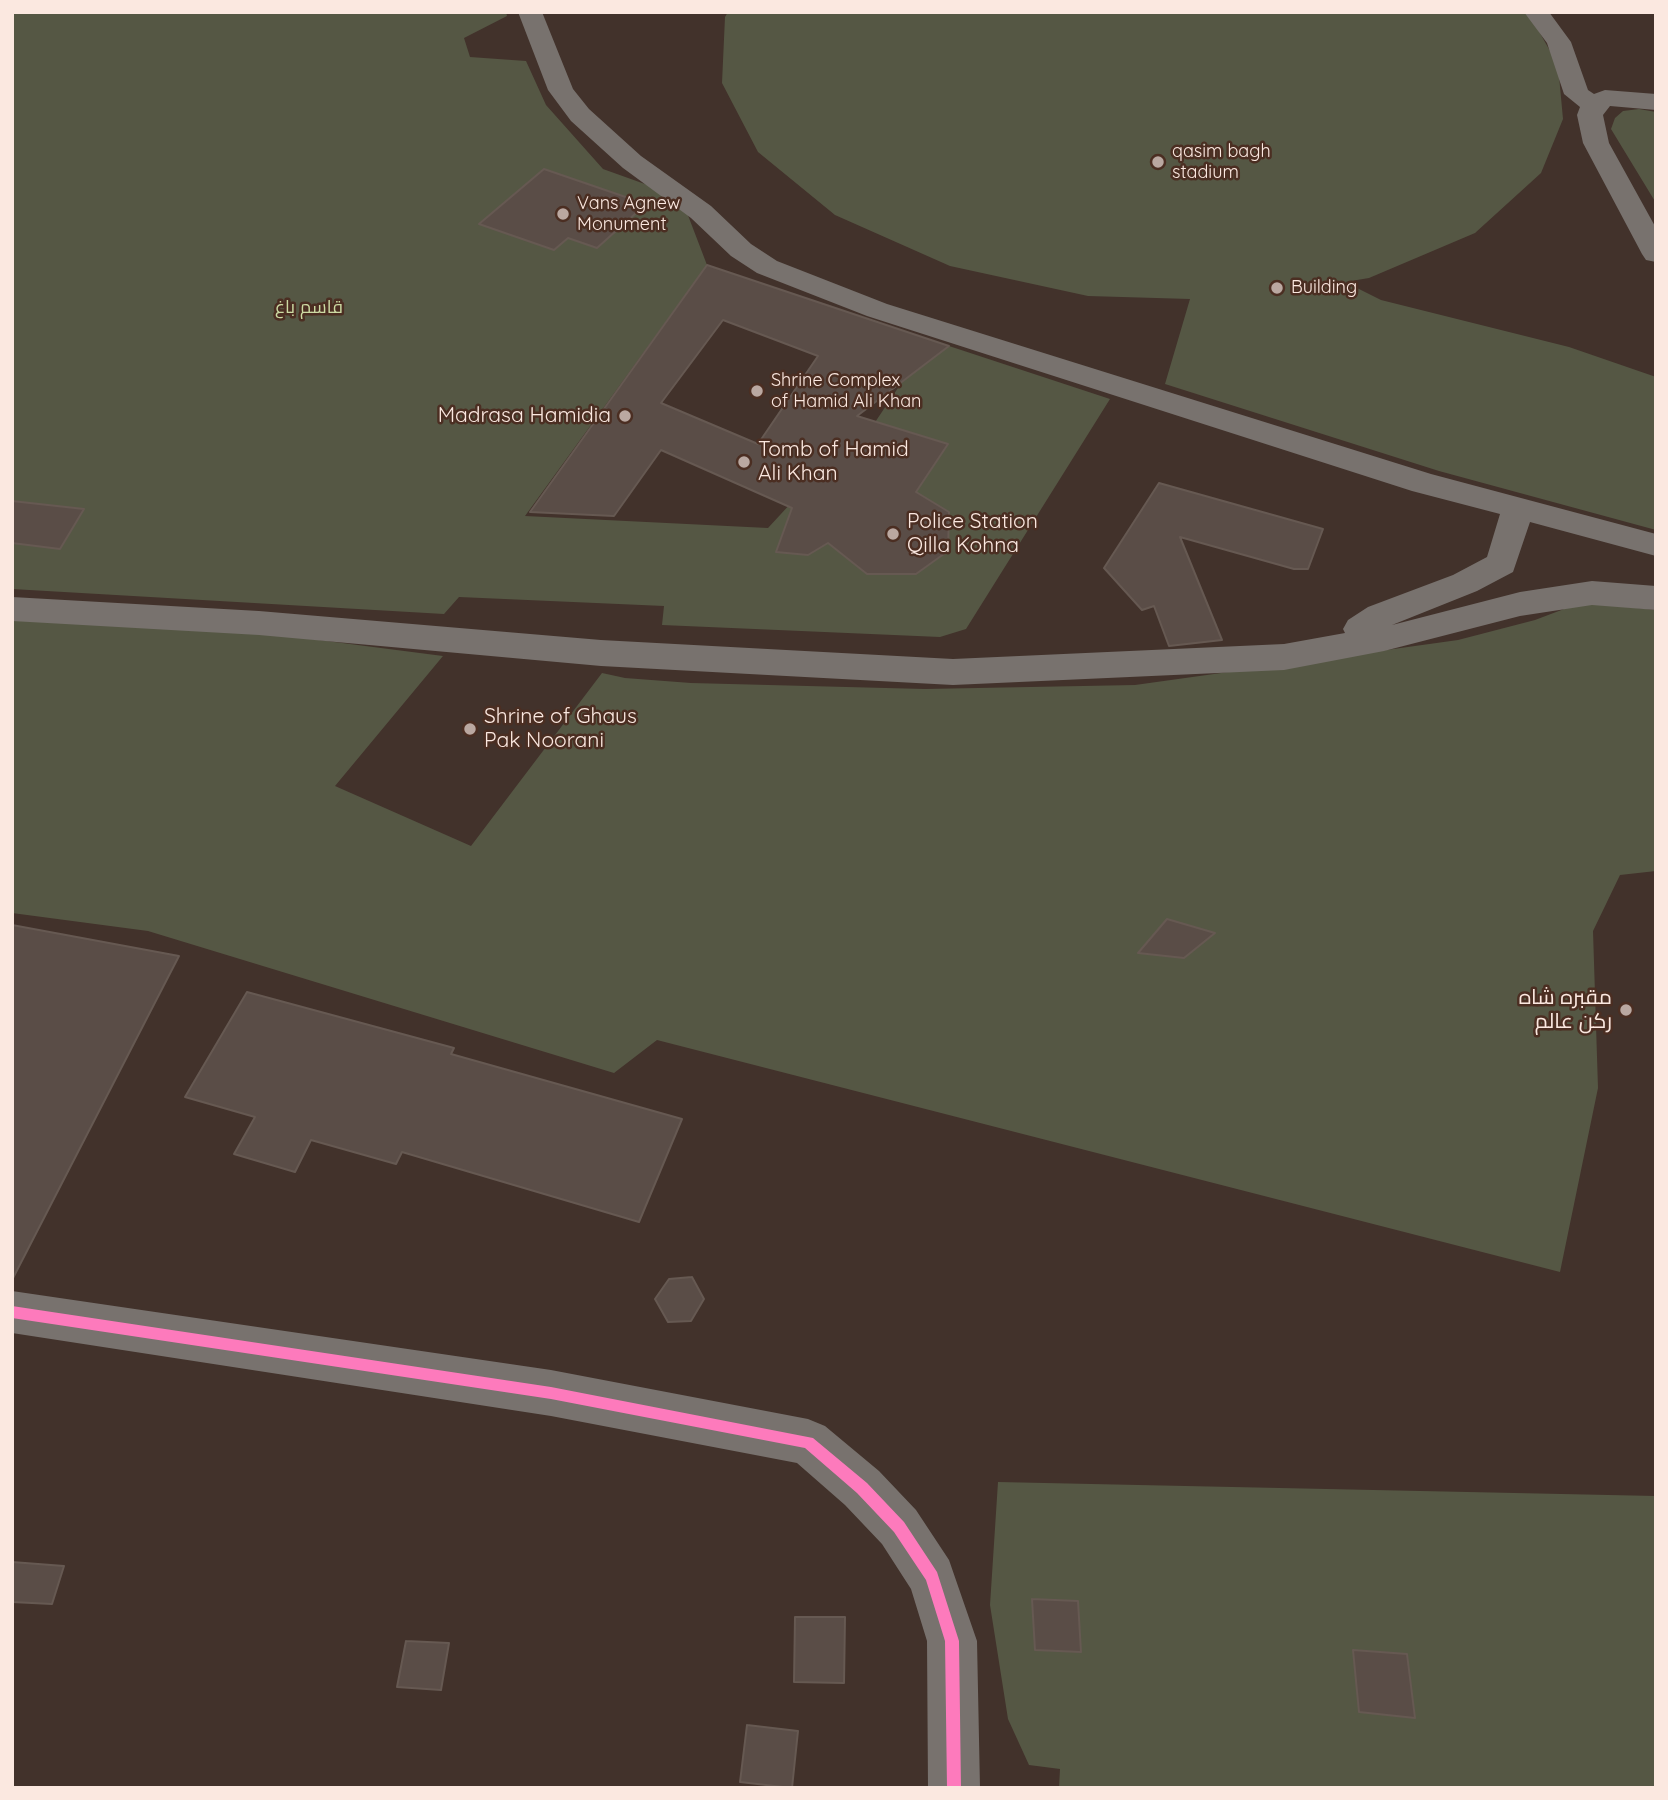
<!DOCTYPE html>
<meta charset="utf-8">
<style>
body{margin:0}
#map{position:relative;width:1668px;height:1800px;overflow:hidden;background:#42322b;font-family:Quicksand,sans-serif}
canvas{display:block}
.frame{position:absolute;inset:0;border:14px solid #fbe8e0;pointer-events:none}
</style>
<div id="map">
<canvas width="1668" height="1800"></canvas>
<div class="frame"></div>
</div>
<script>
const ctx = document.querySelector('canvas').getContext('2d');
ctx.lineJoin = 'round';
function fillPath(path, color) {
  ctx.fillStyle = color;
  ctx.fill(path, 'evenodd');
}
function poly(rows) {
  const path = new Path2D();
  for (const r of rows) {
    path.moveTo(r[0], r[1]);
    for (let i = 2; i < r.length; i += 2) path.lineTo(r[i], r[i + 1]);
  }
  return path;
}
function trace(path, color, width, dash) {
  ctx.strokeStyle = color;
  ctx.lineWidth = width;
  ctx.lineCap = dash ? 'butt' : 'round';
  ctx.setLineDash(dash || []);
  ctx.stroke(path);
}
function label(font, color, halo, rows, align = 'center') {
  ctx.font = font + ' Quicksand,Cairo,sans-serif';
  ctx.lineWidth = 5;
  ctx.setLineDash([]);
  ctx.textBaseline = 'middle';
  ctx.strokeStyle = halo;
  ctx.fillStyle = color;
  for (const [text, x, y, turn = 0] of rows) {
    ctx.save();
    ctx.translate(x, y);
    ctx.rotate((+turn || 0) * Math.PI / 180);
    ctx.textAlign = isNaN(turn) ? turn : align;
    if (halo) ctx.strokeText(text, 0, 0);
    ctx.fillText(text, 0, 0);
    ctx.restore();
  }
}
const green = poly([
 [12,12,506,12,507,16,464,38,470,57,526,61,546,105,603,169,681,197,707,265,525,516,768,528,828,463,845,467,902,382,949,346,1110,399,966,629,940,637,662,625,664,606,459,597,444,614,12,589],
 [728,12,1528,12,1558,65,1563,119,1541,173,1475,233,1369,278,1345,282,1381,300,1569,347,1656,377,1656,530,1439,471,1165,384,1190,299,1088,296,950,266,835,215,758,152,722,83,725,17],
 [1639,109,1656,112,1656,203,1611,129,1615,118,1623,111],
 [1598,604,1656,610,1656,871,1620,875,1593,931,1598,1088,1560,1272,657,1040,614,1073,148,931,12,913,12,613,288,636,443,656,335,786,471,846,602,673,625,678,691,683,925,689,1135,685,1458,640,1535,620,1572,606],
 [998,1482,1656,1496,1656,1788,1059,1788,1060,1769,1029,1765,1008,1719,990,1605]
]);
const building = poly([
 [544,169,646,204,597,248,568,238,554,250,479,224,544,169],
 [707,265,949,346,857,416,948,444,916,492,949,512,948,551,916,574,867,574,828,543,808,555,776,552,792,508,661,450,614,516,530,512,707,265],
 [723,320,818,356,758,444,661,403,723,320],
 [1159,483,1323,529,1308,569,1294,569,1180,537,1222,640,1169,646,1154,606,1142,610,1104,568,1159,483],
 [12,501,84,509,60,549,12,543,12,501],
 [1167,919,1215,933,1184,958,1138,953,1167,919],
 [12,925,179,956,12,1280,12,925],
 [247,992,454,1048,451,1054,682,1119,639,1222,402,1152,396,1164,311,1140,295,1172,234,1154,255,1117,185,1097,247,992],
 [692,1277,704,1299,691,1321,668,1322,655,1299,669,1279,692,1277],
 [12,1562,64,1566,52,1604,12,1602,12,1562],
 [1032,1599,1078,1601,1081,1652,1035,1650,1032,1599],
 [795,1617,845,1617,844,1683,794,1682,795,1617],
 [406,1641,449,1643,441,1690,397,1687,406,1641],
 [1353,1650,1407,1654,1415,1718,1359,1712,1353,1650],
 [747,1725,798,1731,792,1788,740,1782,747,1725]
]);
const minor = poly([
 [518,12,542,12,573,89,589,109,641,156,711,206,751,244,777,261,887,304,1431,474,1656,534,1656,556,1530,522,1513,572,1477,591,1392,625,1520,592,1592,581,1656,586,1656,610,1592,605,1520,616,1384,651,1284,670,953,685,601,666,259,635,12,621,12,597,259,611,601,640,953,659,1284,644,1345,633,1343,629,1348,620,1368,607,1453,575,1487,557,1500,514,1412,491,867,316,757,273,731,256,691,218,623,168,571,121,548,90,518,12],
 [1524,12,1549,12,1571,42,1588,90,1594,94,1605,90,1656,94,1656,110,1610,106,1603,115,1609,143,1656,228,1656,262,1646,260,1642,254,1583,143,1577,115,1580,107,1564,94,1547,43,1524,12],
 [12,1291,551,1370,808,1419,825,1426,879,1471,916,1510,949,1560,977,1641,980,1788,928,1788,927,1641,911,1589,882,1544,845,1505,797,1463,551,1416,12,1333,12,1291]
]);
const cycleway = poly([
 [12,1306,551,1387,813,1438,867,1483,904,1522,937,1572,959,1641,961,1788,947,1788,945,1641,926,1580,894,1532,857,1493,805,1448,551,1399,12,1318,12,1306]
]);
const markers = [
 [1158,162,7,"#baa8a1"],
 [563,214,7,"#baa8a1"],
 [1277,288,7,"#baa8a1"],
 [757,391,7,"#baa8a1"],
 [625,416,7,"#baa8a1"],
 [744,462,7,"#baa8a1"],
 [893,534,7,"#baa8a1"],
 [470,729,7,"#baa8a1"],
 [1626,1010,7,"#baa8a1"]
];
const farPoinames = [
 ["qasim bagh",1172,152],
 ["stadium",1172,173],
 ["Vans Agnew",577,204],
 ["Monument",577,225],
 ["Building",1291,288],
 ["Shrine Complex",771,381],
 ["of Hamid Ali Khan",771,402]
];
const farParknames = [
 ["قاسم باغ",309,308]
];
const poiNames = [
 ["Madrasa Hamidia",611,416,"right"],
 ["Tomb of Hamid",758,450],
 ["Ali Khan",758,474],
 ["Police Station",907,522],
 ["Qilla Kohna",907,546],
 ["Shrine of Ghaus",484,717],
 ["Pak Noorani",484,741],
 ["مقبرہ شاہ",1612,998,"right"],
 ["رکن عالم",1612,1022,"right"]
];
fillPath(green, '#555744');
fillPath(building, '#5a4d47');
trace(building, '#665952', 2);
fillPath(minor, '#78726e');
fillPath(cycleway, '#fd7abc');
for (const [x, y, r, color] of markers) {
  const dot = new Path2D();
  dot.arc(x, y, r, 0, 2 * Math.PI);
  ctx.fillStyle = color;
  ctx.fill(dot);
  trace(dot, '#4b2e22', 2.5);
}
label('18px', '#fbe8e0', '#4b2e22', farPoinames, 'left');
label('18px', '#ccdaa3', '#4b2e22', farParknames);
label('21px', '#fbe8e0', '#4b2e22', poiNames, 'left');
</script>
